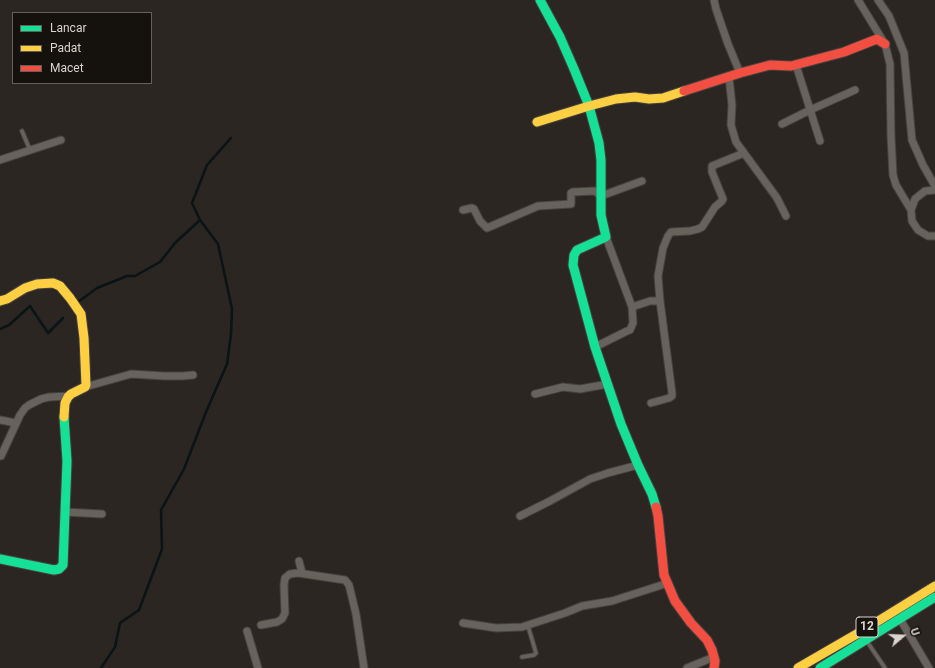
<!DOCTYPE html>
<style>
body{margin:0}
#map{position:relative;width:935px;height:668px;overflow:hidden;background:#2b2621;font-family:Roboto,sans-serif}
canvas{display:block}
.legend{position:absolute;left:12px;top:12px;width:140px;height:72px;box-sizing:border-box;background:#15110c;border:1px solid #645f59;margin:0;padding:5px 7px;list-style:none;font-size:12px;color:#dad4cd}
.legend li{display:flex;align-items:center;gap:8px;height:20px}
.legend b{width:20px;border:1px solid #645f59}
.north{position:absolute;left:883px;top:616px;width:40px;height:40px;-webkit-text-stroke:3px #15110c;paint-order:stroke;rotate:71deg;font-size:11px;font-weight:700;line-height:16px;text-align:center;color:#dad4cd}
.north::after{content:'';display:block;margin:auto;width:14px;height:18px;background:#dad4cd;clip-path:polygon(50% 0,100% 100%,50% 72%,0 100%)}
</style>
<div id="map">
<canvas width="935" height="668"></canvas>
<ul class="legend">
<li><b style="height:5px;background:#16e098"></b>Lancar</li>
<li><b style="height:5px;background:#ffcf43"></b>Padat</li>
<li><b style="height:5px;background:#f24e42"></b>Macet</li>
</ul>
<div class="north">U</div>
</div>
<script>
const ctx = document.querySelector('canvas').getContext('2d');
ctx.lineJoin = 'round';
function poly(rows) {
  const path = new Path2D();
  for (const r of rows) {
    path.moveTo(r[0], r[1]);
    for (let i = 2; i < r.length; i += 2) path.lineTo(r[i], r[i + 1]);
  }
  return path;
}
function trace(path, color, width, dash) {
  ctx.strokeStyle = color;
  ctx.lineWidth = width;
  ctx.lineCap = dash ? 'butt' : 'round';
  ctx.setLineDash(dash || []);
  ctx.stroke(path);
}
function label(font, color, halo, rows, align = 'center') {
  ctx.font = font + ' Roboto,sans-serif';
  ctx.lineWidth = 3;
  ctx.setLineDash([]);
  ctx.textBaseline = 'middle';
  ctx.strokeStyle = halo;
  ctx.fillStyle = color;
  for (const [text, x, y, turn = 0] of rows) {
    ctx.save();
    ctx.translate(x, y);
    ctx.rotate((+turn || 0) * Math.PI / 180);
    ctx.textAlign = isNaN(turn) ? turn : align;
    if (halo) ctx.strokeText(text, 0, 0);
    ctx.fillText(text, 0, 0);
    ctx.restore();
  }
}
const stream = poly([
 [78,302,97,288,127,276,135,276,160,262,175,243,200,220],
 [0,329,9,325,30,306,48,333,63,318],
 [101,668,115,647,120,623,139,610,162,549,161,510,184,469,206,412,227,364,231,334,232,309,218,244,200,220,192,203,207,165,231,138]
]);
const lane = poly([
 [22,131,30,150],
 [868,643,885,668],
 [522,657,534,655,536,653,528,626]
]);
const street = poly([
 [714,0,716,9,728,44,740,73],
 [858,0,885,44,890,64,891,136,893,175,896,185,911,210],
 [878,0,889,16,904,53,912,140,923,165,935,186],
 [796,65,820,141],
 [729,77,732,105,731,125,736,142,777,198,786,216],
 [782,124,810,110,855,90],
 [0,160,61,140],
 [935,190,925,191,915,199,911,210,912,221,918,230,928,236,935,236],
 [463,210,472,208,474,209,480,221,487,228,538,206,571,204,571,193,573,192,595,191,601,196,642,181],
 [632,307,650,301,660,301],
 [595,347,627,331,630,330,633,323,632,307,606,237],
 [85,387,131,374,164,376,182,376,193,375],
 [535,394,563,387,580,389,608,384],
 [651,403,669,398,672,396,672,393,660,301,658,276,663,248,668,236,671,232,690,231,698,229,702,227,704,224,715,207,722,201,723,199,712,172,712,166,744,153],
 [0,420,16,423],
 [0,456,1,456,20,415,25,408,29,405,41,399,49,397,69,396],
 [65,512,102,514],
 [520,516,550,501,590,479,608,473,638,465],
 [299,561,302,573],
 [900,619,929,668],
 [463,623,496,628,522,627,565,613,582,606,612,601,668,583],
 [261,625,277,622,282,619,285,613,284,585,285,578,290,574,298,573,345,580,349,585,356,614,364,668],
 [247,631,258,668],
 [687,668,714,657]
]);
const fast = poly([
 [540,0,560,37,574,69,589,106,599,143,601,160,601,215,606,237,577,250,574,255,573,265,595,347,621,424,638,465,652,494,656,507],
 [0,559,54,570,59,569,63,565,67,461,64,417],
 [820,668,935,597]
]);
const slow = poly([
 [537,122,589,106,616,99,635,97,649,99,663,98,684,91],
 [0,301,7,299,25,288,37,284,53,283,60,286,70,298,81,314,84,338,86,385,85,387,71,394,68,397,65,403,64,417],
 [798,668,862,631,935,586]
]);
const jam = poly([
 [684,91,740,73,770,65,791,66,844,52,877,39,885,44],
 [656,507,658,516,664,575,675,601,691,623,707,640,712,650,715,661,714,668]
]);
const shields = [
 [867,627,22]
];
const shieldNames = [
 ["12",867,627]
];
trace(stream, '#081416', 2.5);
trace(lane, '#47423d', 5.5);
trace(street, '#47423d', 9);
trace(fast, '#47423d', 11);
trace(slow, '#47423d', 11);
trace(jam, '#47423d', 11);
trace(lane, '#66625c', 3.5);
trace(street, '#66625c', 7);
trace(fast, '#16e098', 9);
trace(slow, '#ffcf43', 9);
trace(jam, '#f24e42', 9);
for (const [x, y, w] of shields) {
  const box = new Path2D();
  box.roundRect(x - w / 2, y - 10, w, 20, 3);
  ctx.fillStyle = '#15110c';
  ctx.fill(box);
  trace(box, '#dad4cd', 1);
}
label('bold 12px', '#dad4cd', null, shieldNames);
</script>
